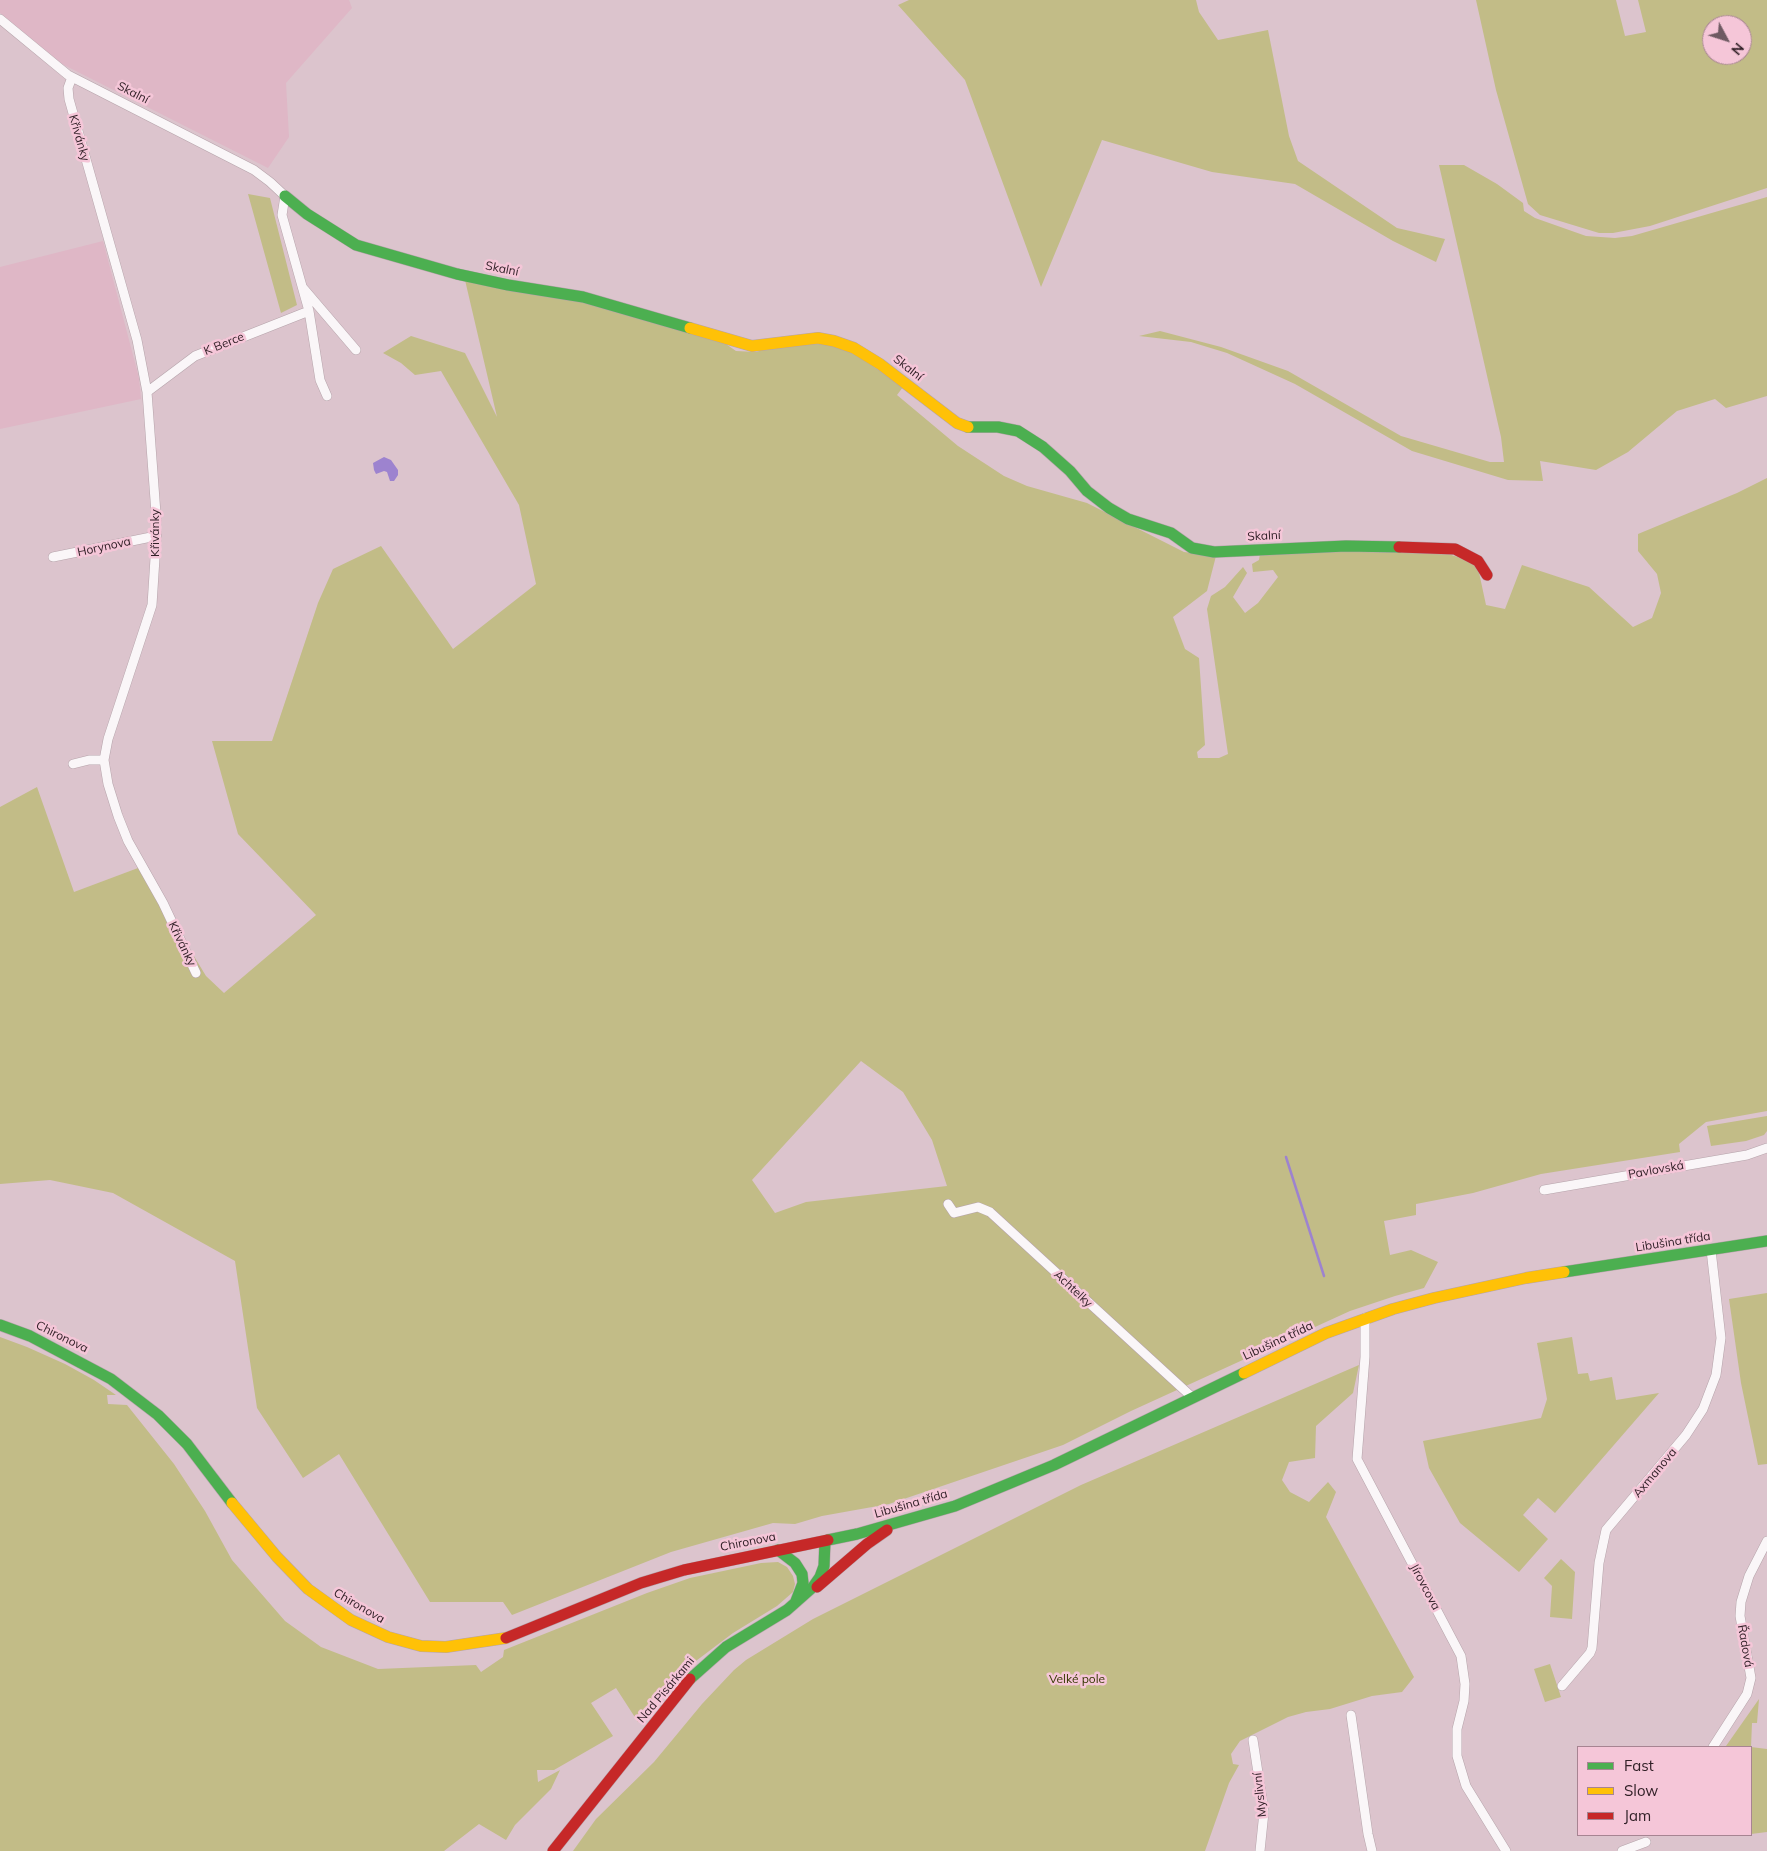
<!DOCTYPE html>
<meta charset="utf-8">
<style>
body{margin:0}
#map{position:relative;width:1767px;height:1851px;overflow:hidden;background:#dcc4cd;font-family:Mulish,sans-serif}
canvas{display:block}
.legend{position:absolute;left:1577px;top:1746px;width:175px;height:90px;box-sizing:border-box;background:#f5c6d8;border:1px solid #a78492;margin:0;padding:6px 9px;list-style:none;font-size:15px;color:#322128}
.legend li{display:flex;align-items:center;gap:10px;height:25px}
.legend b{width:25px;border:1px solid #a78492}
.north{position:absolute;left:1702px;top:15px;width:50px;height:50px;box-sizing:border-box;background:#f5c6d8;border:1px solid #a78492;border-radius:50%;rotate:130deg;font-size:14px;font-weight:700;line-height:20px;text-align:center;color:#322128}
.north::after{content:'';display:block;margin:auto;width:18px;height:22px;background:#6e5a62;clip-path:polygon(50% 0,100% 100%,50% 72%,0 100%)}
</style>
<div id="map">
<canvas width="1767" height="1851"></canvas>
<ul class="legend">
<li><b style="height:6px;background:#4caf50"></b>Fast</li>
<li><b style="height:6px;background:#ffc107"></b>Slow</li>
<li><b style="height:6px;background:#c62828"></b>Jam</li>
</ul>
<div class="north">N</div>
</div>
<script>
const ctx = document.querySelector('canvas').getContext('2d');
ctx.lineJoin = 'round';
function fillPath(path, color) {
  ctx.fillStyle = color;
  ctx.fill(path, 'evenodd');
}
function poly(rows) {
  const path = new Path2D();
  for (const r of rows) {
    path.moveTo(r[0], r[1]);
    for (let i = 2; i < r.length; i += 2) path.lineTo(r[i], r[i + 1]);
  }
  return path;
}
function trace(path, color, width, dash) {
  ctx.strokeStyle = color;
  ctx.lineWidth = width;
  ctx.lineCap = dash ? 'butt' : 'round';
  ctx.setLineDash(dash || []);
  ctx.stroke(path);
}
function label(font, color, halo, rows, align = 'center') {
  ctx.font = font + ' Mulish,sans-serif';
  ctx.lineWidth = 5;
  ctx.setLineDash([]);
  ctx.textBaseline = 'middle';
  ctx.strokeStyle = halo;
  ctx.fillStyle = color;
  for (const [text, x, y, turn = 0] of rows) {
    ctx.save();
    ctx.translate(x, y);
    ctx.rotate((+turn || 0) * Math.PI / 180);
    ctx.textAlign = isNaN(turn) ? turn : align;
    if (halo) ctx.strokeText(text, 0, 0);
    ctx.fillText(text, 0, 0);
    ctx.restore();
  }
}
const built = poly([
 [0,0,349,0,352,8,286,83,289,137,268,168,62,64,0,13],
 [103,241,139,378,141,399,0,429,0,267]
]);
const green = poly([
 [909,0,1196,0,1199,12,1218,40,1268,30,1289,136,1298,161,1397,228,1445,239,1436,262,1393,241,1295,184,1212,172,1102,140,1041,287,965,80,898,5],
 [1476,0,1616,0,1625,36,1646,32,1638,0,1767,0,1767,188,1650,226,1613,233,1599,233,1540,215,1528,204,1496,90],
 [1712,25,1742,25,1742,55,1712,55],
 [1439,165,1464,165,1497,184,1523,203,1524,211,1535,218,1586,236,1615,238,1632,236,1767,197,1767,396,1726,408,1715,399,1677,411,1628,452,1596,470,1540,461,1543,481,1508,480,1412,451,1295,384,1227,353,1191,342,1139,336,1160,331,1221,347,1288,371,1401,436,1490,462,1504,462,1501,437],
 [248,194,270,198,297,305,281,313],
 [465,280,579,300,723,342,736,351,756,352,775,346,823,341,844,346,903,387,897,395,958,446,1004,476,1027,486,1087,503,1184,552,1216,556,1207,591,1173,617,1185,649,1199,658,1205,745,1197,752,1198,758,1219,758,1228,754,1207,609,1211,596,1225,587,1243,567,1247,573,1233,597,1245,613,1258,603,1278,577,1273,570,1253,572,1252,564,1259,560,1260,554,1286,551,1445,553,1477,563,1486,605,1505,609,1522,565,1589,587,1633,627,1652,618,1661,593,1657,574,1638,551,1638,534,1737,493,1767,478,1767,1111,1706,1122,1679,1144,1680,1152,1541,1174,1473,1193,1416,1204,1416,1215,1384,1221,1390,1255,1411,1250,1438,1262,1424,1288,1395,1296,1350,1311,1131,1411,1063,1445,889,1504,822,1516,795,1524,773,1523,671,1552,512,1615,503,1602,430,1602,339,1454,303,1478,257,1408,235,1261,113,1193,50,1180,0,1184,0,807,37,787,74,892,146,865,183,938,206,976,224,993,316,915,238,834,212,741,272,741,318,603,333,569,381,546,453,649,536,584,519,505,441,371,415,375,401,363,383,353,411,336,465,353,497,417],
 [861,1061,903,1092,932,1140,947,1186,806,1202,775,1213,752,1180],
 [1767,1116,1767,1131,1764,1135,1746,1141,1711,1146,1707,1126],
 [1767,1293,1767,1464,1758,1465,1741,1383,1729,1299],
 [0,1337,27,1347,65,1364,94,1380,116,1395,107,1395,108,1404,127,1405,174,1464,205,1511,232,1560,285,1621,321,1647,378,1669,476,1665,481,1672,503,1657,504,1650,647,1593,690,1578,761,1563,778,1562,787,1567,793,1576,795,1584,793,1592,777,1606,733,1633,676,1676,638,1722,616,1688,591,1703,613,1736,554,1770,537,1770,538,1782,560,1770,551,1789,515,1825,506,1840,479,1824,444,1851,0,1851],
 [1572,1337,1578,1374,1588,1373,1590,1381,1612,1377,1616,1400,1659,1393,1555,1513,1538,1498,1523,1515,1548,1539,1519,1572,1460,1523,1429,1468,1423,1441,1541,1418,1547,1399,1537,1343],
 [1359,1365,1353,1393,1316,1426,1315,1458,1289,1462,1282,1480,1290,1492,1309,1502,1328,1482,1336,1492,1326,1517,1414,1677,1402,1692,1372,1696,1330,1709,1306,1712,1288,1717,1240,1741,1231,1754,1233,1764,1239,1765,1229,1783,1205,1851,573,1851,596,1819,654,1762,702,1704,734,1670,746,1660,813,1619,1081,1485],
 [1561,1559,1575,1572,1572,1619,1550,1617,1552,1586,1544,1578],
 [1550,1664,1561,1697,1545,1702,1534,1669],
 [1759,1699,1757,1723,1752,1723,1751,1747,1767,1749,1767,1832,1751,1834,1751,1747,1726,1746]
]);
const water = poly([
 [384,457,391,460,398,470,398,475,394,481,390,481,387,472,384,471,376,474,374,470,373,463]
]);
const stream = poly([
 [1286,1157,1324,1276]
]);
const street = poly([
 [0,19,68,75,254,170,270,182,285,196,282,215,309,311,320,380,327,396],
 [72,77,68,88,69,99,137,340,147,392,157,527,152,605,108,739,104,760,108,784,118,816,128,841,163,903,196,973],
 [303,288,356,350],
 [147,392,195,356,309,311],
 [53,557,156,536],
 [73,764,89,760,104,760],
 [1544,1190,1747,1155,1767,1148],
 [948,1204,954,1213,978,1207,990,1212,1193,1398],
 [1365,1318,1365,1357,1357,1459,1461,1656,1465,1684,1464,1701,1457,1729,1457,1756,1466,1786,1506,1851],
 [1562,1686,1590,1653,1592,1648,1599,1563,1606,1530,1686,1435,1703,1409,1716,1375,1721,1338,1711,1250],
 [1351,1715,1368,1834,1372,1851],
 [1253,1740,1264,1812,1260,1851],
 [1713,1747,1747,1694,1751,1678,1740,1616,1741,1602,1749,1576,1767,1541],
 [1622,1851,1646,1842]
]);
const fast = poly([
 [285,196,307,214,356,245,457,274,508,285,583,297,690,328],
 [968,427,998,427,1018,431,1043,447,1070,471,1087,491,1109,508,1128,519,1171,533,1192,548,1214,552,1346,546,1399,547],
 [1564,1272,1767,1241],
 [0,1325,30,1336,111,1379,158,1415,187,1444,232,1503],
 [828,1540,857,1534,955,1506,1054,1465,1244,1373],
 [778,1550,795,1563,802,1574,803,1583,796,1601],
 [690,1679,726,1647,787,1610,813,1587,820,1577,824,1566,825,1541]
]);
const slow = poly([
 [690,328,752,346,818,338,834,341,854,348,880,364,957,423,968,427],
 [1244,1373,1326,1333,1393,1309,1434,1298,1526,1278,1564,1272],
 [232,1503,277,1557,308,1589,351,1620,388,1637,421,1646,446,1647,506,1638]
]);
const jam = poly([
 [1399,547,1455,549,1478,561,1487,575],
 [817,1587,867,1544,887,1530],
 [506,1638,641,1583,684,1570,828,1540],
 [553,1851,690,1679]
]);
const streetNames = [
 ["Skalní",133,93,27],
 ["Křivánky",79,138,74],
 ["Skalní",502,269,11],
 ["K Berce",224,344,-22],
 ["Skalní",908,368,38],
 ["Křivánky",155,533,-90],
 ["Skalní",1264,536,-3],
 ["Horynova",104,547,-12],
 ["Křivánky",182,944,64],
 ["Pavlovská",1656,1170,-10],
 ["Libušina třída",1673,1242,-9],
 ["Achtelky",1073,1289,43],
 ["Chironova",62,1337,26],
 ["Libušina třída",1278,1341,-25],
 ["Axmanova",1655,1473,-50],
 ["Libušina třída",911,1504,-16],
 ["Chironova",748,1542,-11],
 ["Jírovcova",1425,1587,62],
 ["Chironova",359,1606,30],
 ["Řadová",1745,1646,80],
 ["Nad Pisárkami",666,1690,-50],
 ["Myslivní",1260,1795,-96]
];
const parkNames = [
 ["Velké pole",1077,1679]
];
fillPath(built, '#dfb7c6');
fillPath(green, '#c2bc87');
fillPath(water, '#9d83cf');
trace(stream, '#9d83cf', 2.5);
trace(street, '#b5a3aa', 10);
trace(fast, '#b5a3aa', 12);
trace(slow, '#b5a3aa', 12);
trace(jam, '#b5a3aa', 12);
trace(street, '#faf6f8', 9);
trace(fast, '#4caf50', 11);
trace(slow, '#ffc107', 11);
trace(jam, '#c62828', 11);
label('12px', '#322128', '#f5c6d8', streetNames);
label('12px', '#343700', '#f5c6d8', parkNames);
</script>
